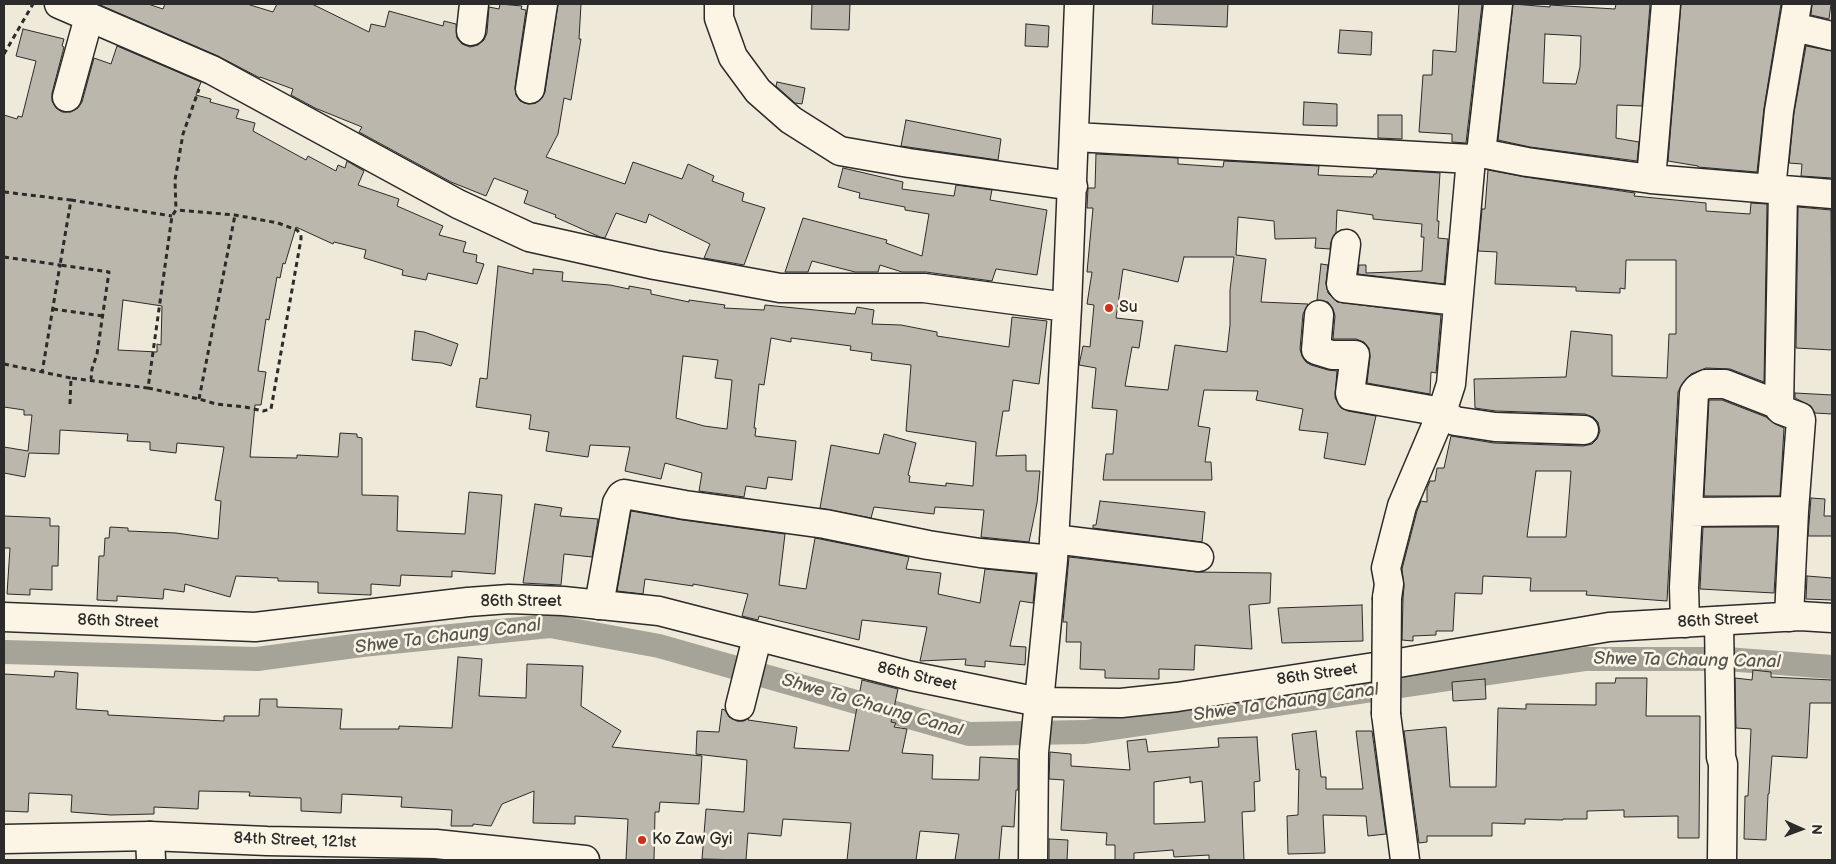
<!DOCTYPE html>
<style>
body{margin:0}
#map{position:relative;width:1836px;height:864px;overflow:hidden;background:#efe9da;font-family:"Balsamiq Sans",sans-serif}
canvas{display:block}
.frame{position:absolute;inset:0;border:5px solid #2b2b2b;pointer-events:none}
.north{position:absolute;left:1776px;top:804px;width:50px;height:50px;-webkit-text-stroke:4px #fcf5e5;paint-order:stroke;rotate:92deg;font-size:14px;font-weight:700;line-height:20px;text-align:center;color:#2b2b2b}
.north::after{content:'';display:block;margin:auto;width:18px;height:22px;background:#2b2b2b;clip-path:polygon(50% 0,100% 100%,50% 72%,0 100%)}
</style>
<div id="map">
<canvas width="1836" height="864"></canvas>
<div class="frame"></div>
<div class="north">N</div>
</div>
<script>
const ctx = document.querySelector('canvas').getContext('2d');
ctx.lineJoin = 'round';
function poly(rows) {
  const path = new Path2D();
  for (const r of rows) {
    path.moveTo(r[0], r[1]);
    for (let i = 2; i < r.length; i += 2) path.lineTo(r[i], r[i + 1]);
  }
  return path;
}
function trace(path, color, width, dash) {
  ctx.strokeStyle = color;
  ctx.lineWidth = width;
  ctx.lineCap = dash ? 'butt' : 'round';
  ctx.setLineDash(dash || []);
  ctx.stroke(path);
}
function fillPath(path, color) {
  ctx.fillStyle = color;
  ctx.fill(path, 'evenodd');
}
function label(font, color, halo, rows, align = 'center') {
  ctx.font = font + ' "Balsamiq Sans",sans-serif';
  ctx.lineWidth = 5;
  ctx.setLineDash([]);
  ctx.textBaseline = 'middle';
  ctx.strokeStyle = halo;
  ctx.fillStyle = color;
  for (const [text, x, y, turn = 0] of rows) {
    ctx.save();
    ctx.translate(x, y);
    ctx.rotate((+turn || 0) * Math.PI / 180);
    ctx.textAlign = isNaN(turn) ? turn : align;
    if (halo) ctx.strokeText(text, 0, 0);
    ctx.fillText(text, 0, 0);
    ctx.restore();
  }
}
const canal = poly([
 [4,652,257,659,362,645,550,626,659,646,969,734,1086,732,1586,659,1726,659,1832,667]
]);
const building = poly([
 [98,4,148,4,163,9,165,4,247,4,273,12,277,4,312,4,369,32,371,24,385,27,389,11,443,26,444,21,456,24,457,38,462,44,470,47,478,45,484,40,487,33,489,7,499,9,500,4,522,6,521,9,526,10,515,87,516,95,520,101,528,104,536,103,542,98,545,92,558,4,581,4,579,39,581,39,571,100,564,98,558,134,546,157,625,184,633,162,682,179,688,164,714,176,712,181,744,193,742,201,765,208,744,265,704,258,710,244,649,214,646,223,616,213,605,238,600,237,555,217,556,215,524,203,528,191,494,178,486,196,451,182,359,132,362,127,315,108,291,95,293,89,260,77,260,78,218,56,98,4],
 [812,4,850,4,849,30,811,29,812,4],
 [1153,4,1228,4,1227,27,1152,24,1153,4],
 [1459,4,1482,4,1466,143,1452,142,1452,134,1419,132,1423,75,1432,75,1433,50,1456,52,1459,4],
 [1513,4,1550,7,1550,5,1615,9,1616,4,1650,4,1642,106,1617,105,1616,138,1639,142,1637,161,1530,147,1498,140,1513,4],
 [1545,34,1581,36,1580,67,1576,84,1543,83,1545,34],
 [1681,4,1781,4,1764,108,1757,172,1698,167,1698,166,1668,161,1681,4],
 [1812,4,1831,4,1829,19,1811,15,1812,4],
 [1026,24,1049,26,1048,47,1025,46,1026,24],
 [23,29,64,39,62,46,64,47,52,93,52,101,56,108,62,112,71,112,78,108,82,102,94,58,111,64,117,46,201,82,196,95,211,99,210,102,239,110,236,118,255,123,253,131,306,160,308,156,336,171,338,165,345,168,347,161,364,171,358,185,399,199,397,206,443,226,439,235,466,242,463,252,477,255,476,262,484,264,477,284,428,273,426,280,402,275,403,270,364,258,366,250,334,242,333,244,296,227,285,264,283,263,280,278,277,277,269,320,266,319,258,371,266,372,261,405,255,405,250,457,297,458,297,455,338,457,340,433,357,434,357,437,362,438,362,495,398,496,397,531,465,534,469,492,502,495,495,574,452,571,452,577,401,575,400,586,371,584,371,595,318,593,318,582,278,581,278,578,236,576,230,597,185,584,184,592,164,589,163,599,117,596,117,601,97,600,99,556,104,556,105,538,109,538,110,527,128,528,128,531,176,533,218,539,221,501,215,500,224,447,177,443,176,453,150,450,150,442,127,441,128,434,60,430,59,454,29,453,25,477,4,473,4,447,28,451,32,415,24,415,24,410,4,407,4,115,17,119,18,116,22,117,36,61,16,56,23,29],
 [123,300,162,306,161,345,157,344,157,352,118,350,123,300],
 [1340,30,1372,32,1371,55,1338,53,1340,30],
 [1806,46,1832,51,1832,178,1801,176,1802,164,1789,163,1794,113,1806,46],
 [777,82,805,88,802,104,795,103,776,86,777,82],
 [1304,102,1337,104,1337,126,1303,125,1304,102],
 [1378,115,1402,115,1402,139,1378,138,1378,115],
 [906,120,1001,139,998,160,901,146,906,120],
 [1096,154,1178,158,1178,164,1223,167,1224,161,1319,166,1318,175,1339,176,1373,177,1374,174,1376,174,1377,169,1440,173,1437,221,1439,221,1438,238,1448,239,1444,284,1358,274,1359,265,1366,265,1366,273,1422,271,1424,237,1421,237,1422,224,1373,219,1373,215,1337,210,1336,233,1331,242,1330,249,1315,248,1316,238,1275,239,1274,221,1238,217,1236,255,1266,259,1261,302,1308,304,1303,314,1300,349,1302,356,1306,362,1311,365,1328,370,1337,371,1335,398,1341,408,1348,411,1376,416,1365,465,1324,458,1328,433,1299,430,1303,409,1256,400,1258,391,1204,390,1198,426,1210,428,1205,462,1211,462,1212,480,1103,480,1106,454,1113,454,1117,410,1092,408,1096,368,1079,365,1083,346,1090,347,1094,305,1087,304,1092,272,1087,272,1093,208,1087,208,1088,188,1095,188,1096,154],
 [1184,257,1234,257,1230,290,1230,325,1227,352,1175,345,1168,390,1125,386,1132,347,1139,348,1143,321,1116,318,1123,269,1178,282,1184,257],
 [843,168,903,182,902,189,954,196,956,185,992,190,990,200,1047,210,1037,275,996,269,992,281,926,272,902,272,880,265,878,272,855,272,812,261,808,272,785,272,803,218,887,240,886,243,922,256,929,214,905,210,905,207,859,198,860,193,838,187,843,168],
 [1488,170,1525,177,1635,193,1634,196,1706,203,1706,211,1750,214,1751,203,1767,204,1764,382,1730,369,1706,368,1691,374,1682,384,1678,392,1667,601,1586,595,1587,591,1530,591,1531,578,1483,576,1482,594,1455,593,1453,631,1436,631,1436,635,1413,636,1413,641,1402,640,1403,599,1404,586,1402,569,1417,511,1421,501,1427,502,1427,488,1430,481,1435,481,1437,468,1444,468,1451,436,1494,443,1583,446,1592,444,1597,439,1600,431,1598,422,1593,417,1585,414,1496,411,1475,408,1474,379,1566,377,1571,331,1612,335,1612,376,1667,378,1669,334,1676,334,1676,260,1626,260,1625,289,1620,288,1620,293,1576,291,1576,287,1495,284,1497,252,1478,251,1482,209,1485,209,1488,170],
 [1536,471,1571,471,1566,537,1527,537,1536,471],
 [1798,207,1831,210,1832,350,1796,348,1798,207],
 [1321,264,1328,265,1326,283,1328,293,1337,302,1441,315,1436,373,1431,372,1430,394,1367,383,1370,357,1369,348,1364,342,1356,339,1333,339,1335,316,1333,309,1328,302,1317,300,1321,264],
 [498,266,533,274,533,269,563,272,562,281,610,285,629,289,629,286,651,290,651,294,689,302,689,300,725,305,724,308,764,310,765,305,855,314,857,307,874,310,872,324,901,325,937,332,937,336,1009,347,1012,317,1047,321,1039,384,1013,380,1009,411,1003,411,996,456,1026,455,1026,471,1040,471,1037,503,1029,542,981,537,984,510,935,507,934,514,874,507,871,518,820,508,831,445,879,454,884,434,916,443,908,475,910,476,909,482,946,486,946,483,973,486,976,442,906,431,911,365,871,360,872,353,850,350,851,346,791,338,791,342,771,338,764,385,759,384,754,428,756,428,755,436,796,441,792,480,768,477,766,489,746,486,744,497,699,491,702,473,665,463,661,479,625,471,630,447,590,445,588,457,546,451,549,432,529,429,531,415,476,407,480,378,487,379,498,266],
 [683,356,718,360,715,378,732,380,727,429,704,426,676,418,683,356],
 [415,331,424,332,458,344,451,366,442,363,412,360,415,331],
 [1795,393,1832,395,1832,414,1815,413,1811,406,1795,398,1795,393],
 [1709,400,1722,400,1766,417,1775,424,1784,428,1780,496,1704,496,1709,400],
 [1811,498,1825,499,1824,516,1832,516,1832,536,1808,536,1811,498],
 [1100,501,1205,512,1202,542,1093,528,1093,525,1096,525,1100,501],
 [535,504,562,508,560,516,598,519,592,557,564,554,561,585,523,583,535,504],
 [631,511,683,520,785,534,779,585,806,589,815,538,909,557,906,569,941,573,938,594,980,603,985,569,1036,574,1033,603,1020,601,1010,646,1026,647,1025,665,985,661,985,667,965,665,966,659,920,661,927,627,862,620,859,640,759,616,758,620,742,616,748,594,693,584,693,586,645,579,643,594,617,591,631,511],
 [4,516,50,518,50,526,59,526,58,566,52,566,52,590,30,589,30,595,7,594,10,548,4,548,4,516],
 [1703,527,1778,527,1774,593,1700,589,1703,527],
 [1069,557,1197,572,1271,573,1270,603,1249,605,1252,649,1195,645,1194,670,1159,669,1159,679,1105,678,1105,670,1080,669,1081,642,1066,642,1067,622,1063,622,1069,557],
 [1807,576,1832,578,1832,600,1806,599,1807,576],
 [1362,605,1363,641,1282,643,1278,608,1362,605],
 [458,657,482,659,479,696,526,698,527,664,583,666,581,706,621,731,612,747,702,756,699,804,660,802,659,812,655,812,654,860,626,860,628,819,575,816,575,824,533,823,534,791,502,804,491,826,473,824,473,826,451,826,452,810,401,807,402,797,342,794,341,813,301,811,301,798,249,796,250,792,199,791,198,809,154,807,154,814,111,815,71,812,72,795,29,793,28,812,4,811,4,674,54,677,55,671,78,673,76,709,108,711,108,715,224,721,224,716,259,716,260,699,277,699,277,707,342,709,340,729,399,729,399,726,452,728,458,657],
 [1753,670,1771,672,1771,677,1832,680,1832,703,1810,703,1807,758,1772,756,1769,794,1768,794,1766,840,1744,839,1745,796,1748,796,1751,729,1736,728,1735,678,1752,680,1753,670],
 [1616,678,1647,678,1646,716,1700,716,1699,838,1678,838,1678,816,1624,817,1624,810,1587,811,1587,819,1563,819,1563,820,1525,819,1525,824,1492,823,1492,836,1427,836,1427,842,1419,843,1404,731,1446,727,1450,787,1496,787,1498,708,1526,709,1526,704,1596,705,1596,683,1615,683,1616,678],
 [1485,679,1486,699,1453,701,1452,682,1485,679],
 [862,680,898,689,891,722,896,723,894,727,907,729,902,753,933,755,932,779,979,780,980,757,1018,759,1018,790,1016,790,1014,827,1002,826,999,860,955,860,959,834,920,831,916,860,847,860,851,823,783,819,781,836,748,833,746,860,702,859,706,809,744,812,747,760,696,754,697,731,719,732,722,709,725,710,729,717,737,721,744,721,749,718,748,720,797,727,794,748,849,751,862,680],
 [1316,731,1321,777,1326,777,1326,789,1363,789,1356,731,1372,731,1386,834,1368,836,1366,816,1323,815,1325,853,1288,854,1287,816,1298,815,1299,769,1296,770,1292,734,1316,731],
 [1257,737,1260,781,1254,782,1255,811,1242,812,1244,860,1209,860,1209,855,1174,857,1173,850,1134,853,1134,860,1115,860,1115,845,1106,845,1107,833,1061,830,1064,780,1049,779,1050,752,1071,754,1071,766,1130,770,1127,741,1146,739,1148,752,1219,747,1218,738,1257,737],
 [1190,777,1190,783,1202,781,1205,822,1154,824,1154,782,1190,777],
 [1049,839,1068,840,1067,860,1049,860,1049,839]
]);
const path = poly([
 [4,54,33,4],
 [4,192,71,200,60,265,109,272,97,354,92,369,91,379],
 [71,200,172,216],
 [4,257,60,265,42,373],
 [53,309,103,316],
 [4,364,71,378],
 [148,388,199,399,216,404,245,407,263,411,271,409,301,239,301,235,297,230,278,223,235,215,176,210],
 [199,399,235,215],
 [70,404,71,378,148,388,171,223,172,216,176,210,175,180,183,134,199,89]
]);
const minor = poly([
 [59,4,212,70,458,204,529,237,655,265,780,288,924,288,1067,307],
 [719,4,719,18,733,57,758,91,791,120,840,151,909,163,1073,186],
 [1794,27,1832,36],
 [471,31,474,4],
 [530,89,543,4],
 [67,97,89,17],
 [1075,137,1471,159],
 [1481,153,1527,162,1651,179,1832,194],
 [1651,179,1666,4],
 [1771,189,1779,111,1797,4],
 [1346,244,1341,284,1344,288,1458,301],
 [1319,315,1316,350,1332,355,1355,355,1350,393,1351,396,1442,412,1455,421,1495,427,1584,430],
 [1688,512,1794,511,1801,420,1800,417,1781,410,1779,408,1783,190],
 [1054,539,1199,557],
 [1387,598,1389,584,1386,568,1402,506,1442,412,1451,384,1471,159,1481,153,1498,4],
 [599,605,617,503,621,496,624,494,685,505,825,524,928,545,980,553,1053,560],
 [1789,617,1794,511],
 [1719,621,1721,757,1723,764,1722,860],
 [1685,623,1684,587,1694,393,1698,388,1706,384,1725,384,1779,405],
 [740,706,757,638],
 [1386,714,1405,860],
 [150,836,151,860],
 [1033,860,1034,752,1053,560,1067,307,1079,4]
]);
const major = poly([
 [4,617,255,627,468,602,509,599,563,601,659,611,911,676,1039,702,1121,703,1177,697,1381,666,1609,627,1800,616,1832,618],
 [4,839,150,836,267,841,436,844,585,860]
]);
const minorBridge = poly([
 [1386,714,1387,598]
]);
const markers = [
 [1109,308,5,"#c8321e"],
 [642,840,5,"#c8321e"]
];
const poiNames = [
 ["Su",1119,308],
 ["Ko Zaw Gyi",652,840]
];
const streetNames = [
 ["86th Street",521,602],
 ["86th Street",1718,621,-3],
 ["86th Street",118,622,2],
 ["86th Street",1317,675,-8],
 ["86th Street",917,677,13],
 ["84th Street, 121st",295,841,2]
];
const waterNames = [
 ["Shwe Ta Chaung Canal",448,637,-7],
 ["Shwe Ta Chaung Canal",1687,661,1],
 ["Shwe Ta Chaung Canal",1286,703,-8],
 ["Shwe Ta Chaung Canal",872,706,16]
];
trace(canal, '#a6a399', 24);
fillPath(building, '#bcb7ac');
trace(building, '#2b2b2b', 1);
trace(minor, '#2b2b2b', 31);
trace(major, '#2b2b2b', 31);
trace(path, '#2b2b2b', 3, [5, 4]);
trace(minor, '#fcf5e5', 28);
trace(major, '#fcf5e5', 28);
trace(minorBridge, '#2b2b2b', 31, []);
trace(minorBridge, '#fcf5e5', 28);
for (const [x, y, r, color] of markers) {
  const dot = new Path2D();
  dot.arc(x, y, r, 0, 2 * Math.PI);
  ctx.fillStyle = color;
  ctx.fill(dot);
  trace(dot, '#fcf5e5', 2);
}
label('16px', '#2b2b2b', '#fcf5e5', poiNames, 'left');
label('16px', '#2b2b2b', '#fcf5e5', streetNames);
label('italic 18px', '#565552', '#fcf5e5', waterNames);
</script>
